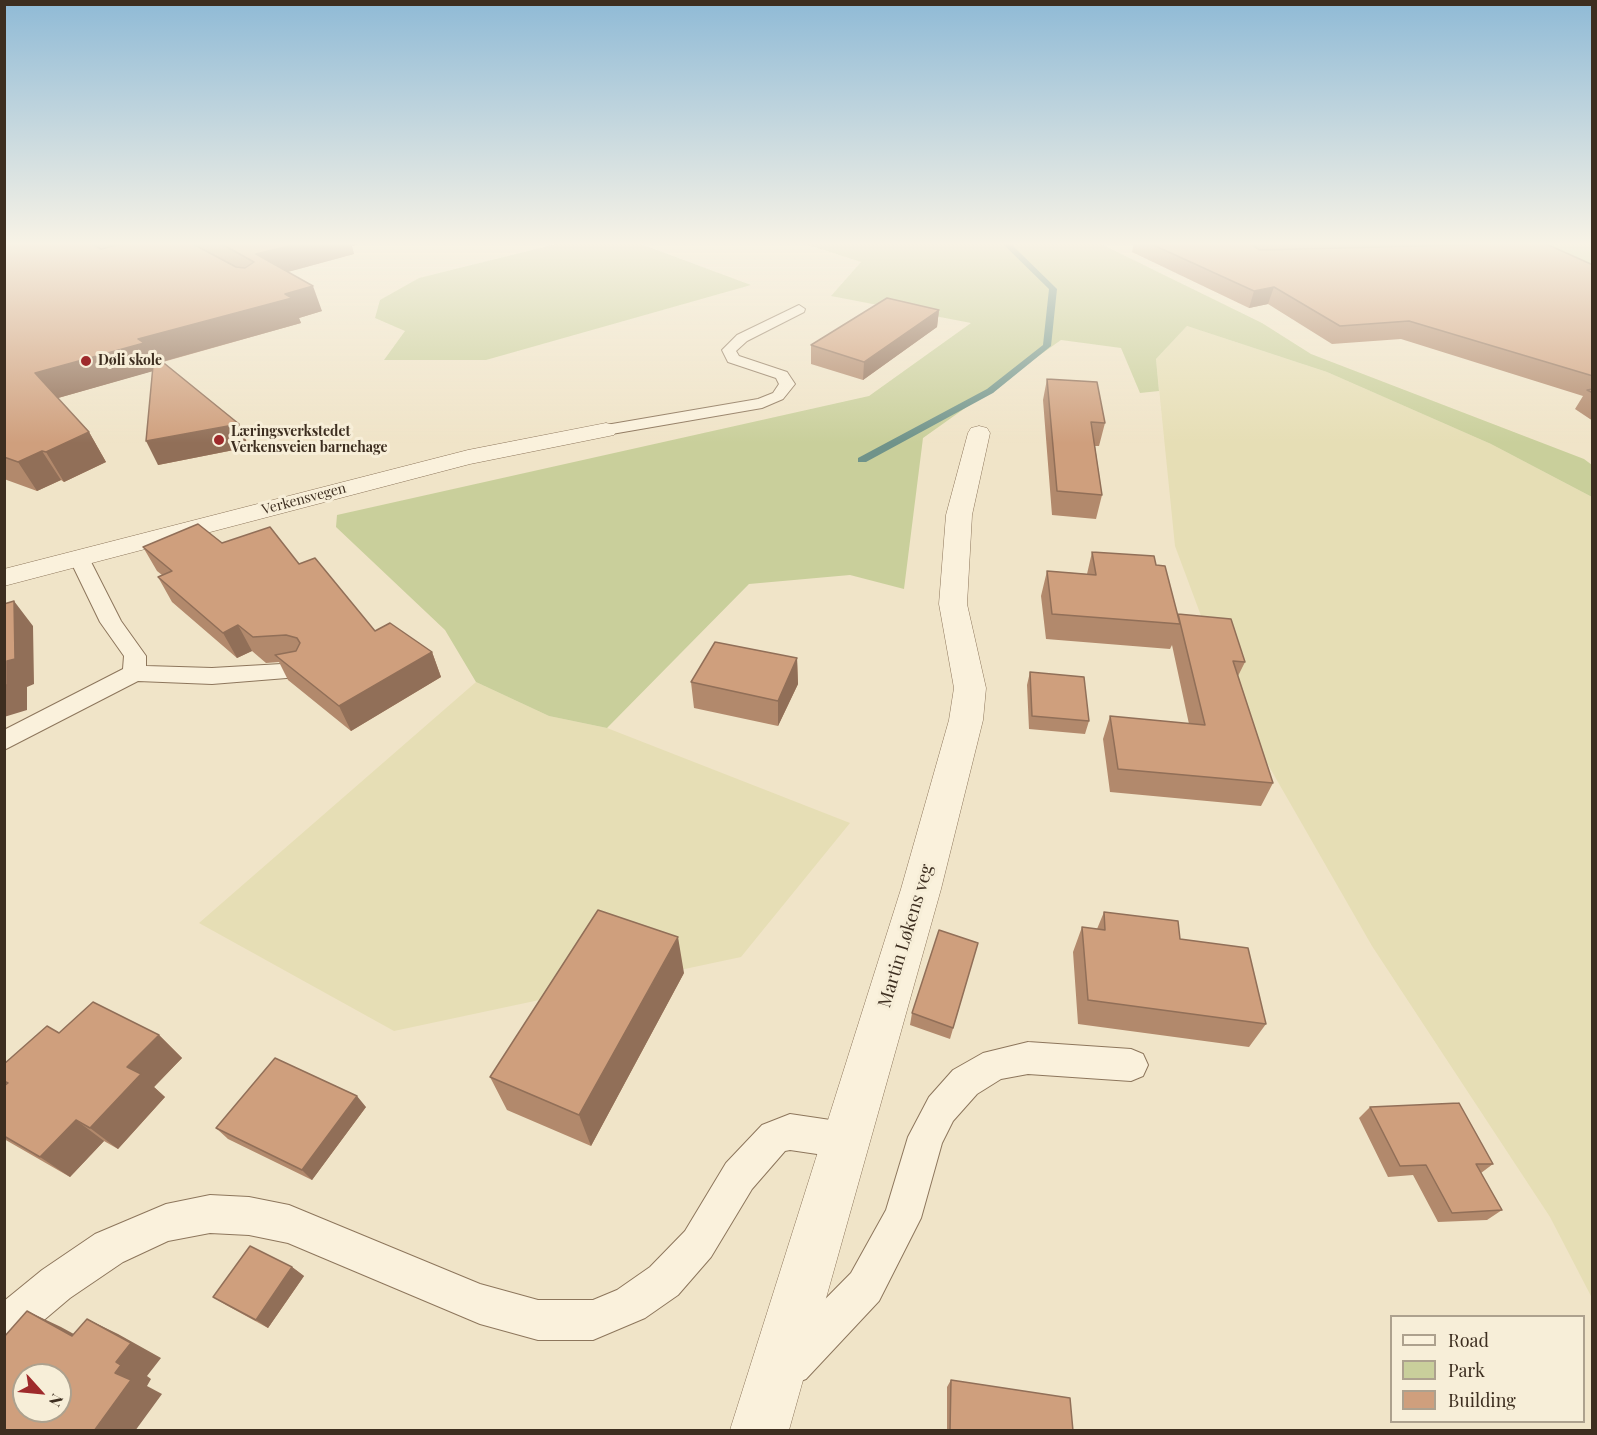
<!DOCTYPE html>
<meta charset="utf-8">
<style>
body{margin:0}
#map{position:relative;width:1597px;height:1435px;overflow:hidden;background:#f0e4c8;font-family:"Playfair Display",serif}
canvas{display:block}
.frame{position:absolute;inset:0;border:6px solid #3d2e20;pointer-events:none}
.legend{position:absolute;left:1390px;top:1315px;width:195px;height:108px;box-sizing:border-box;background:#f7eed8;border:2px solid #ada18e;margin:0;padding:8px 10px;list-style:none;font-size:18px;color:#3d2e20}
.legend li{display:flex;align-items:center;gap:12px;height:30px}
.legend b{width:30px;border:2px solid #ada18e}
.north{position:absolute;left:12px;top:1363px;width:60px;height:60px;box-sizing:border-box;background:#f7eed8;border:2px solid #ada18e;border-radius:50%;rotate:117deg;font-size:16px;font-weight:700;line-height:24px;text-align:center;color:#3d2e20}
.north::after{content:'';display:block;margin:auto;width:21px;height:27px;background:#9e2a2b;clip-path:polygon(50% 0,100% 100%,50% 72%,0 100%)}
</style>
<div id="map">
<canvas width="1597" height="1435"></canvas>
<div class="frame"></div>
<ul class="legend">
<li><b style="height:8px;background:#faf1dc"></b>Road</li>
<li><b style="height:16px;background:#c9cf9b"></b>Park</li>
<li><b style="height:16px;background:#cf9f7d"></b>Building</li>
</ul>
<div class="north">N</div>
</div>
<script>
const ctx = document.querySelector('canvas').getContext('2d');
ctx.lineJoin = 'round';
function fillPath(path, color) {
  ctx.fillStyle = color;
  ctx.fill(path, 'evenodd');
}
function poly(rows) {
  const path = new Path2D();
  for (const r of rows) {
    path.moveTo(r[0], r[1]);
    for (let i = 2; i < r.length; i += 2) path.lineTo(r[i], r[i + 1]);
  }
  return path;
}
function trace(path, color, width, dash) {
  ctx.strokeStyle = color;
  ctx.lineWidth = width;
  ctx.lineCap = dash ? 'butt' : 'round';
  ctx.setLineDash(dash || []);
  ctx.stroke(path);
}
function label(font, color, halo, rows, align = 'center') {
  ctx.font = font + ' "Playfair Display",serif';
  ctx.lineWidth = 6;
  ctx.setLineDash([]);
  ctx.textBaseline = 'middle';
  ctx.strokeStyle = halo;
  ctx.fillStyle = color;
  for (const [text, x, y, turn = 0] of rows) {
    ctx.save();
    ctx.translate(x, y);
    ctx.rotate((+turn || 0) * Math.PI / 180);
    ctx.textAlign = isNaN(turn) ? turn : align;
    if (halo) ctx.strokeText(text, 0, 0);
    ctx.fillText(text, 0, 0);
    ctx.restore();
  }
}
const farmland = poly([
 [1187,326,1327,372,1491,444,1592,497,1592,1298,1550,1217,1372,946,1235,707,1175,546,1156,359],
 [476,682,549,716,607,728,850,823,741,957,394,1031,199,923]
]);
const green = poly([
 [560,243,638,243,751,285,486,360,384,360,405,331,375,318,380,300,419,278],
 [802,243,1099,243,1262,323,1311,354,1584,459,1592,465,1592,497,1491,444,1327,372,1187,326,1156,359,1159,391,1140,393,1121,348,1061,340,923,438,904,589,850,575,749,584,607,728,549,716,476,682,445,630,336,527,337,515,869,396,971,323,831,296,861,262],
 [1546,243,1592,243,1592,268,1568,255]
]);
const stream = poly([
 [1002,243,1010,243,1057,289,1051,346,993,393,866,462,858,462,858,458,987,389,1043,345,1049,289,1002,243]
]);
const lane = poly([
 [799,305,805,309,804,312,747,341,736,351,739,356,787,372,795,384,783,399,762,408,606,435,598,430,606,425,758,399,773,393,779,384,776,378,728,362,722,350,737,335,799,305],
 [79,552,89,558,121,621,146,656,146,666,212,668,299,663,307,665,310,670,307,675,299,677,212,684,138,681,4,750,4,730,123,669,124,656,100,622,69,558,79,552],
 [1028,1042,1131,1049,1143,1054,1148,1065,1143,1076,1131,1081,1028,1074,1001,1079,977,1094,953,1121,942,1143,921,1218,879,1301,806,1379,791,1385,776,1379,770,1364,776,1349,851,1273,886,1210,908,1137,929,1097,953,1070,983,1053,1028,1042],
 [790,1114,844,1122,857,1127,862,1140,857,1153,844,1158,790,1150,785,1151,752,1189,711,1257,678,1295,645,1318,593,1340,538,1340,480,1324,288,1243,249,1235,210,1233,168,1241,123,1262,70,1298,18,1342,4,1348,4,1301,42,1270,95,1234,166,1204,210,1195,249,1197,289,1205,480,1284,538,1300,593,1300,617,1290,650,1267,685,1231,726,1163,762,1125,790,1114]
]);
const street = poly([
 [606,423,614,425,617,430,614,435,470,464,4,586,4,569,468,450,606,423],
 [979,426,987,428,990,433,972,515,967,604,986,688,983,720,941,889,789,1430,730,1430,901,889,949,720,954,688,939,604,946,515,968,433,971,428,979,426]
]);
const wall = poly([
 [4,243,362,243,352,246,354,254,288,272,322,311,299,318,301,323,163,362,249,447,158,465,152,371,58,398,89,432,106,462,64,482,61,480,37,491,4,479],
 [1134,243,1511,243,1511,244,1593,265,1593,421,1575,409,1583,396,1401,339,1332,344,1268,304,1249,308,1132,252],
 [939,310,937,327,863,380,811,364,811,345],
 [1047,379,1105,423,1099,446,1095,446,1102,495,1096,519,1052,515,1043,400],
 [222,543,299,564,375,631,432,652,441,677,351,731,288,680,279,662,266,663,252,651,237,658,172,602,158,577,162,575,157,571,143,547],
 [1092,552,1156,565,1178,616,1178,614,1245,662,1238,676,1273,783,1261,806,1110,792,1103,739,1110,716,1189,724,1172,645,1170,649,1046,639,1041,596,1047,571,1087,574],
 [797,658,798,684,778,726,694,708,691,682],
 [1030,672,1089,721,1085,734,1029,729,1027,685],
 [1104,912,1180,939,1266,1024,1249,1047,1078,1024,1073,952,1082,927,1097,929],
 [978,943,950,1039,910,1025,912,1013],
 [684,973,591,1146,507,1110,490,1077],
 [59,1033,159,1035,182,1058,154,1087,165,1097,118,1149,104,1141,70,1177,4,1139,4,1086,6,1085,4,1083,4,1064],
 [366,1107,312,1180,228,1139,216,1128],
 [1370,1107,1493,1164,1481,1173,1502,1210,1487,1220,1438,1222,1413,1175,1388,1177,1359,1118],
 [292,1267,304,1276,268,1328,226,1305,213,1297],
 [951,1380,1073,1431,947,1431,947,1387]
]);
const shadedWall = poly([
 [106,243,168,243,114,260],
 [301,243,362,243,352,246,354,254,265,278,256,254],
 [1252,243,1258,243,1255,252,1250,244],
 [313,286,322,311,299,318,301,323,154,364,157,370,51,400,35,373,138,339,285,294],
 [1274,287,1268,304,1249,308,1254,291],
 [939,310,937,327,863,380,864,362],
 [239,424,249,447,158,465,146,441],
 [89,432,106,462,64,482,46,452],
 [42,451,61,480,37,491,18,462],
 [14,601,33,626,34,684,27,687,27,710,4,717,4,685],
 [238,625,252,651,237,658,223,633],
 [432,652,441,677,351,731,339,706],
 [797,658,798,684,778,726,778,701],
 [678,937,684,973,591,1146,579,1115],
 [159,1035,182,1058,154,1087,165,1097,118,1149,90,1128,127,1067],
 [357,1096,366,1107,312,1180,302,1170],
 [76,1120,104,1141,70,1177,40,1157],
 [292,1267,304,1276,268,1328,256,1320],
 [27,1311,61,1327,105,1351,72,1336],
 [87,1319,118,1334,161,1358,147,1376,151,1379,147,1386,162,1394,135,1431,94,1431,115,1373,116,1362]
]);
const building = poly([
 [4,243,90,243,101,249,126,243,191,243,236,267,245,268,254,262,220,243,301,243,256,254,313,286,285,294,292,298,138,339,144,343,35,373,89,432,46,452,42,451,18,462,4,457,4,243],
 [1149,243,1252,243,1250,244,1260,250,1544,243,1593,265,1593,376,1409,321,1340,326,1274,287,1254,291,1149,243],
 [887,298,939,310,864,362,811,345,887,298],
 [154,355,239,424,146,441,154,355],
 [1047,379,1097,382,1105,423,1091,422,1102,495,1057,491,1047,379],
 [1593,389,1593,393,1587,390,1593,389],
 [198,524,222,543,270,527,299,564,315,558,375,631,390,623,432,652,339,706,275,655,296,651,300,643,297,638,286,635,253,637,238,625,223,633,158,577,172,571,143,547,198,524],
 [1092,552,1154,556,1156,565,1165,566,1180,624,1052,614,1047,571,1096,575,1092,552],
 [14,601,15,659,7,661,7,685,4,685,4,604,14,601],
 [1178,614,1231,619,1245,662,1233,661,1273,783,1118,769,1110,716,1205,725,1178,614],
 [715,642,797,658,778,701,691,682,715,642],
 [1030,672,1084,677,1089,721,1032,716,1030,672],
 [598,910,678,937,579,1115,490,1077,598,910],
 [1104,912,1178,921,1180,939,1248,948,1266,1024,1088,1000,1082,927,1105,930,1104,912],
 [939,930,978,943,953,1028,912,1013,939,930],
 [93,1002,159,1035,127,1067,141,1074,90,1128,76,1120,40,1157,4,1136,4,1086,8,1083,4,1081,4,1064,47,1026,59,1033,93,1002],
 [275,1058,357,1096,302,1170,216,1128,275,1058],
 [1459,1103,1493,1164,1476,1164,1502,1210,1452,1213,1426,1165,1400,1166,1370,1107,1459,1103],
 [250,1246,292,1267,256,1320,213,1297,250,1246],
 [27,1311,72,1336,87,1319,131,1343,116,1362,121,1365,115,1373,131,1380,94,1431,4,1431,4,1337,27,1311],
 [24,1375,60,1375,60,1411,24,1411,24,1375],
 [951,1380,1070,1398,1073,1431,950,1431,951,1380]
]);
const markers = [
 [86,361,6,"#9e2a2b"],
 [219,440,6,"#9e2a2b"]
];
const farPoinames = [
 ["Døli skole",98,361],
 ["Læringsverkstedet",231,432],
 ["Verkensveien barnehage",231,448]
];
const farStreetnames = [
 ["Verkensvegen",304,499,-15]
];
const nearStreetnames = [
 ["Martin Løkens veg",906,936,-73]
];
fillPath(farmland, '#e6deb5');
fillPath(green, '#c9cf9b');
fillPath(stream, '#6f938a');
trace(lane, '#8d765c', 2);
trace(street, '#8d765c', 1);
fillPath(lane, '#faf1dc');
fillPath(street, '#faf1dc');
fillPath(wall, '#b2896c');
fillPath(shadedWall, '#916f58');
fillPath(building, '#cf9f7d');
trace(building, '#916f58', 1.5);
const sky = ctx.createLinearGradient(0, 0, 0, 443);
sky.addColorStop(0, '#8fbad6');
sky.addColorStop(0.55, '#f8f3e6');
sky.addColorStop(1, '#f8f3e600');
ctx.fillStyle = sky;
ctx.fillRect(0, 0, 1597, 443);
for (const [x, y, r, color] of markers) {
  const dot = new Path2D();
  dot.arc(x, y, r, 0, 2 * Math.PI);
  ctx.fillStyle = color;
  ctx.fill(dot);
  trace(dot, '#f7eed8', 2);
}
label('bold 14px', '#3d2e20', '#f7eed8', farPoinames, 'left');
label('14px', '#3d2e20', '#f7eed8', farStreetnames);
label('18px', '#3d2e20', '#f7eed8', nearStreetnames);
</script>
